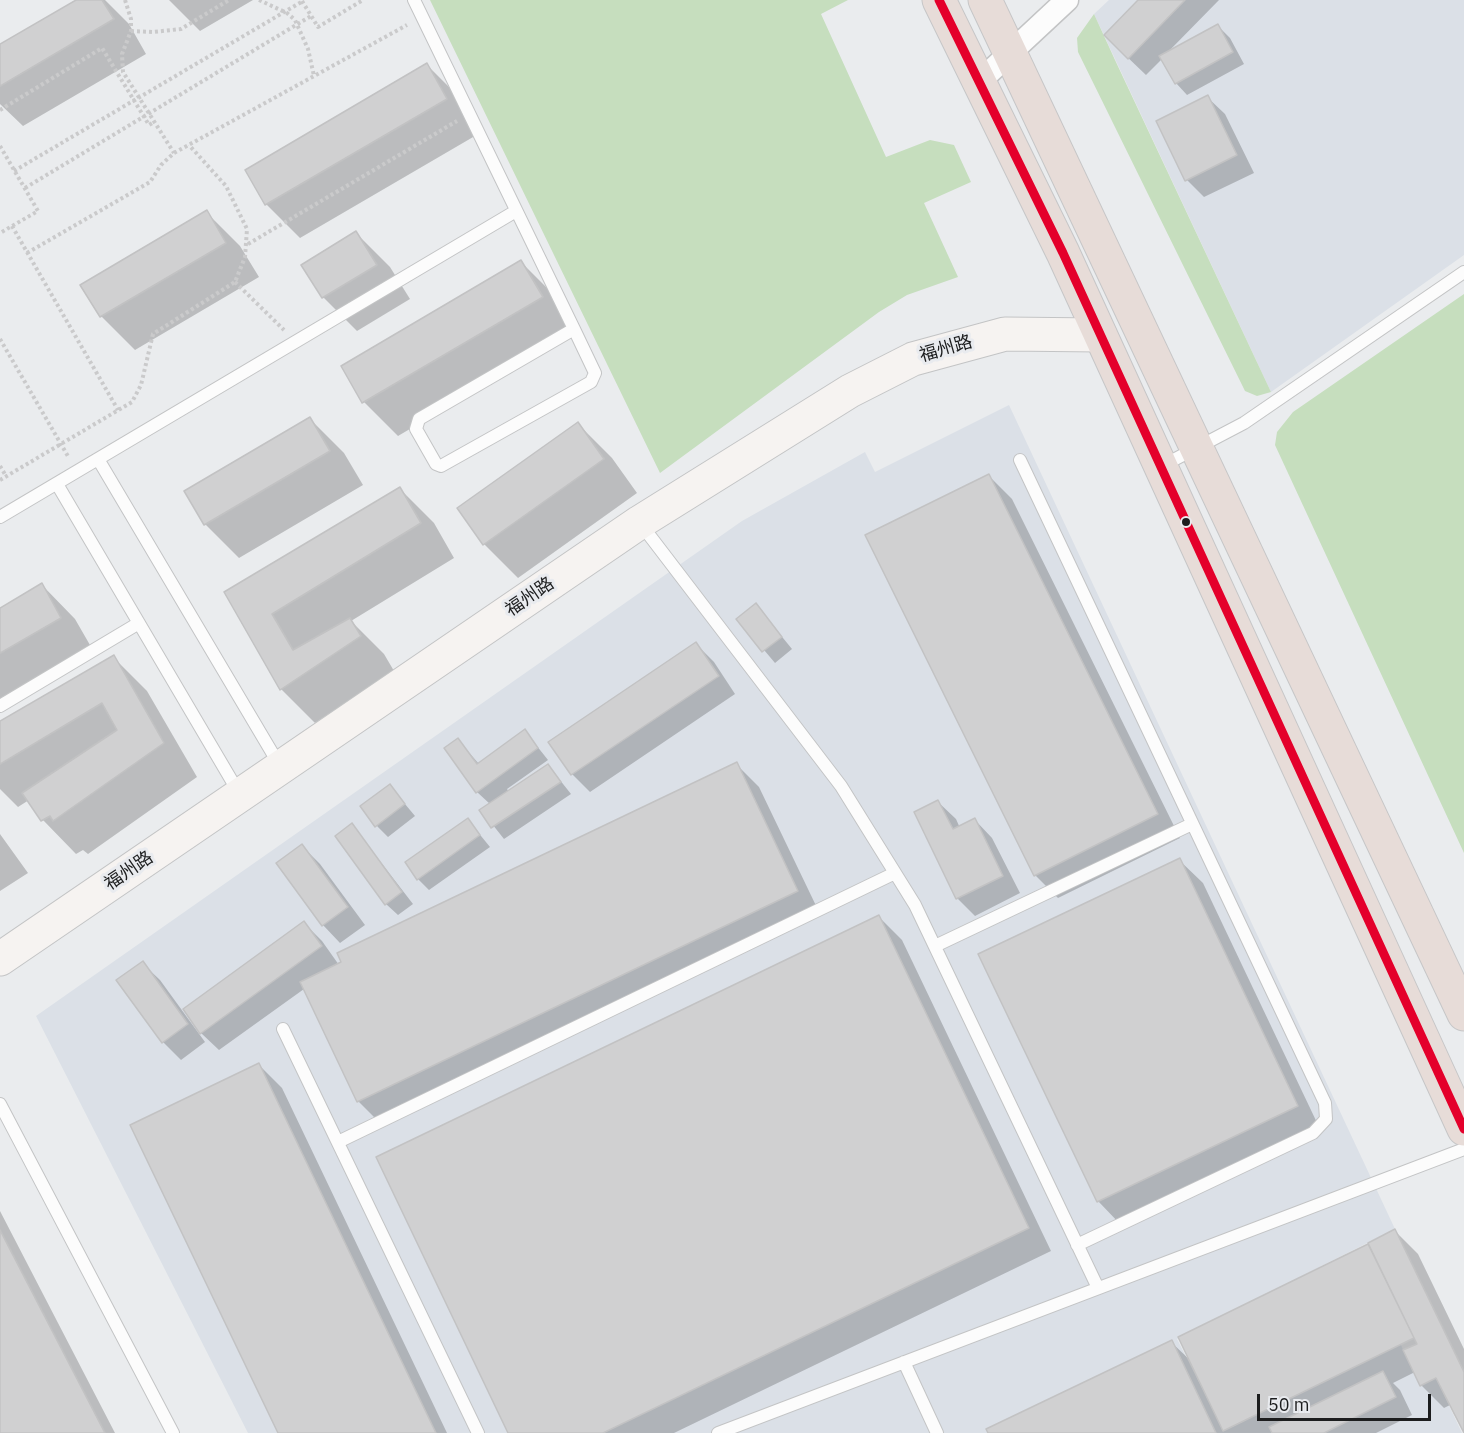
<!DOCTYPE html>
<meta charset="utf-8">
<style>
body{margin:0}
#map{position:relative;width:1464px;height:1433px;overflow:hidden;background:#eaecee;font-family:"IBM Plex Sans",sans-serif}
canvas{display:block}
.scale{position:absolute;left:1257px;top:1394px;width:174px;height:27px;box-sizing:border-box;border:3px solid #1c1d1e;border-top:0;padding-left:8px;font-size:18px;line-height:21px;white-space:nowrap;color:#1c1d1e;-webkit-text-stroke:4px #e9ebef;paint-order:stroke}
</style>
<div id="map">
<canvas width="1464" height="1433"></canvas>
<div class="scale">50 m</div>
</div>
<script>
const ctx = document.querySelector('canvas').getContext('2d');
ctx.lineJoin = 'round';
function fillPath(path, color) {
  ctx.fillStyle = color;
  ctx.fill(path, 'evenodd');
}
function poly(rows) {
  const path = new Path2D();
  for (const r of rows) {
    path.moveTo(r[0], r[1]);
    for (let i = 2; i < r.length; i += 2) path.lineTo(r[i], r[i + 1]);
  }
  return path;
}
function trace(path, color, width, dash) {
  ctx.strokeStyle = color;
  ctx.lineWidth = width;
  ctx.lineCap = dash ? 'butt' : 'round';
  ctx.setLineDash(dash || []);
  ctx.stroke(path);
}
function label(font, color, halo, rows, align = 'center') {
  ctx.font = font + ' "IBM Plex Sans","Noto Sans SC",sans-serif';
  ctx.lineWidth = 6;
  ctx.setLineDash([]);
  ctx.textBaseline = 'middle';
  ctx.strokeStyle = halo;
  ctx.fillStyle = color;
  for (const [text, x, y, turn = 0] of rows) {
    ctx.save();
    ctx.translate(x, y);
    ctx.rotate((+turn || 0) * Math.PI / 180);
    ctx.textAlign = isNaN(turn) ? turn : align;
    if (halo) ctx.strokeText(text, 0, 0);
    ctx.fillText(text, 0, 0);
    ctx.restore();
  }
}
const built = poly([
 [1109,0,1464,0,1464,255,1271,392,1094,14],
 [1009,405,1395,1229,1177,1339,1224,1431,1400,1343,1420,1386,1436,1378,1462,1433,248,1433,36,1016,742,521,865,452,875,472]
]);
const green = poly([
 [430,0,848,0,821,14,886,157,930,140,954,145,971,182,924,203,958,277,907,295,879,312,660,473],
 [1094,14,1115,60,1271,392,1257,396,1245,391,1078,52,1077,38],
 [1464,294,1464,853,1275,445,1277,432,1293,412]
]);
const shadow = poly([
 [79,0,105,0,129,24,146,54,23,126,0,104,0,46],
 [169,0,253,0,200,31],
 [1140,0,1219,0,1168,52,1218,26,1230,38,1244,64,1187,95,1176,83,1162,59,1146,75,1123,53],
 [427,65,461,99,480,133,300,238,266,204],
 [1207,97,1225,114,1254,173,1204,197,1187,180],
 [206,212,240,246,259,277,135,350,101,316],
 [356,233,390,267,410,299,357,331,323,297,303,266],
 [521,262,555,296,576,331,398,436,364,402],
 [310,419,344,453,363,485,239,558,205,524],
 [578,424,612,458,637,493,518,578,484,544],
 [989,476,1012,499,1180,838,1058,898,1035,875],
 [400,489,434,523,454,558,351,621,384,654,394,671,315,723,281,689,226,593],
 [42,585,75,619,94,652,0,707,0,609],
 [756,605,792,649,775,663,738,619],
 [696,644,714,662,735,694,590,792,572,774,551,742],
 [113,657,147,691,197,777,88,854,83,850,76,854,43,820,29,800,18,807,0,789,0,723],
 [525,731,548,760,507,789,509,792,548,765,571,794,504,839,481,810,490,804,477,792,458,740,479,764],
 [736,764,759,787,820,914,381,1124,358,1101,304,989,219,1050,201,1033,304,923,322,941,339,965],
 [390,786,415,816,388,837,377,826],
 [938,802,956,819,960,828,975,820,992,838,1020,893,975,916,957,898],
 [468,820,490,847,429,890,418,879],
 [352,825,413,904,398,915,386,904],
 [0,834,28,873,0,891],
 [302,846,320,864,365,925,340,943,323,925,279,864],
 [1179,860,1203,883,1320,1129,1121,1225,1098,1201],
 [879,917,902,940,1051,1251,674,1433,510,1433],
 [142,963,160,980,205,1042,181,1060,163,1042,118,981],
 [259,1065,282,1088,447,1433,279,1433],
 [0,1211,115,1433,0,1433],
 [1395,1231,1418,1254,1464,1349,1464,1433,1450,1405,1444,1408,1421,1385,1415,1372,1393,1383,1400,1390,1412,1415,1376,1433,990,1433,1171,1342,1190,1360,1180,1338]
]);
const building = poly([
 [76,0,102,0,114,19,0,86,0,44,76,0],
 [1138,0,1185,0,1128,59,1104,35,1138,0],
 [1218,24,1233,52,1175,84,1159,56,1218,24],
 [427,63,447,99,265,205,245,170,427,63],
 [1208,95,1237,155,1185,181,1156,121,1208,95],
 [207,210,226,243,100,317,80,285,207,210],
 [356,231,377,265,322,298,301,265,356,231],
 [521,260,543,297,362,403,341,366,521,260],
 [310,417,330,451,204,525,184,491,310,417],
 [578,422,604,459,483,545,457,508,578,422],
 [989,474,1158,814,1034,876,865,535,989,474],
 [400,487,421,523,272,614,293,650,350,618,361,636,280,690,224,592,400,487],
 [42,583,61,618,0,653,0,608,42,583],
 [756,603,782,637,762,652,736,619,756,603],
 [696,642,719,676,571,775,548,742,696,642],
 [114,655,164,743,53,821,50,816,41,821,22,793,117,730,102,703,0,764,0,721,114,655],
 [525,729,538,748,476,793,444,748,458,738,477,764,525,729],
 [737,762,798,891,357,1102,300,982,341,962,337,953,737,762],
 [548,764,561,782,491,828,479,810,548,764],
 [390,784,405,804,375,827,360,806,390,784],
 [938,800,953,829,975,818,1003,876,956,899,914,812,938,800],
 [468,818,480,835,417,880,405,862,468,818],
 [352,823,402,892,385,905,335,836,352,823],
 [302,844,348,907,322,926,276,863,302,844],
 [1180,858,1298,1106,1097,1202,978,954,1180,858],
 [879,915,1029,1228,603,1433,508,1433,376,1157,879,915],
 [304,921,322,946,200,1034,183,1009,304,921],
 [143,961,188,1024,162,1043,116,980,143,961],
 [259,1063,436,1433,278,1433,130,1125,259,1063],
 [1395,1229,1464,1372,1464,1433,1436,1378,1420,1386,1403,1350,1417,1344,1368,1243,1395,1229],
 [0,1230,105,1433,0,1433,0,1230],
 [1368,1244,1414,1338,1223,1431,1178,1337,1368,1244],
 [1172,1340,1216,1433,988,1433,986,1429,1172,1340],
 [1383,1371,1396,1397,1324,1433,1272,1433,1269,1427,1383,1371]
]);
const path = poly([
 [125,0,131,19,131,31,122,54,123,72,174,153],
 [259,0,287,13,295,20,308,49,314,76],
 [302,1,318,27,363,0],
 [131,31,153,32,181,29,229,0],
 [0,110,102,48,149,125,154,122],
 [0,146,38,211,0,233],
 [14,171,303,1],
 [25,188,311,16],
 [12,226,118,410],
 [248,244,457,121],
 [27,253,150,182,161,165,174,153,407,25],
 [235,282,284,330],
 [0,339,69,458],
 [0,466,6,476],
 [0,480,132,402,141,385,153,334,235,282,245,257,247,229,226,186,189,145]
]);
const lane = poly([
 [414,0,574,329,595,373,591,382,441,466,436,464,416,429,419,419,574,329],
 [98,459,280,766],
 [1020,460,1325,1103,1326,1119,1313,1133,1077,1245],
 [1162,466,1244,423,1464,272],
 [57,484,239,793],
 [0,517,516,211],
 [640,523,841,786,915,905,1098,1288],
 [0,706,139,623],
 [935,946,1192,824],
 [283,1029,478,1433],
 [0,1104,173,1433],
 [338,1142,895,873],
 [904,1362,937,1433],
 [718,1433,1464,1149]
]);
const street = poly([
 [979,82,1067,0]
]);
const secondary = poly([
 [0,959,640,522,850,391,913,359,1005,334,1100,335]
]);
const highway = poly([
 [939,0,1063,253,1464,1129],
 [985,0,1464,1014]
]);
const bus1 = poly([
 [939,0,1063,253,1464,1129]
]);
const markers = [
 [1186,522,5,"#1c1d1e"]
];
const streetNames = [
 ["福州路",946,349,-16],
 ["福州路",530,597,-34],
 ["福州路",129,871,-34]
];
fillPath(built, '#dbe0e7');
fillPath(green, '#c6debe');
fillPath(shadow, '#0003');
fillPath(building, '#d0d0d1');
trace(building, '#c2c2c3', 1.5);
trace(lane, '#c3c4c5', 14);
trace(street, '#c3c4c5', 25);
trace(secondary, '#c3c4c5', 35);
trace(highway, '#c6c6c7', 35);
trace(path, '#cacacb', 4, [3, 3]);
trace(lane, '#fcfcfc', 12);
trace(street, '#fcfcfc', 22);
trace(secondary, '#f6f3f1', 33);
trace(highway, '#e7dcd8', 33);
trace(bus1, '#e4002b', 9);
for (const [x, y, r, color] of markers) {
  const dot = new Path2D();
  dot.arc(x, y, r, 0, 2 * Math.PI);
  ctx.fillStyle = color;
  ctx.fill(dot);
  trace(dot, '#e9ebef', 2);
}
label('18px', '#1c1d1e', '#e9ebef', streetNames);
</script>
